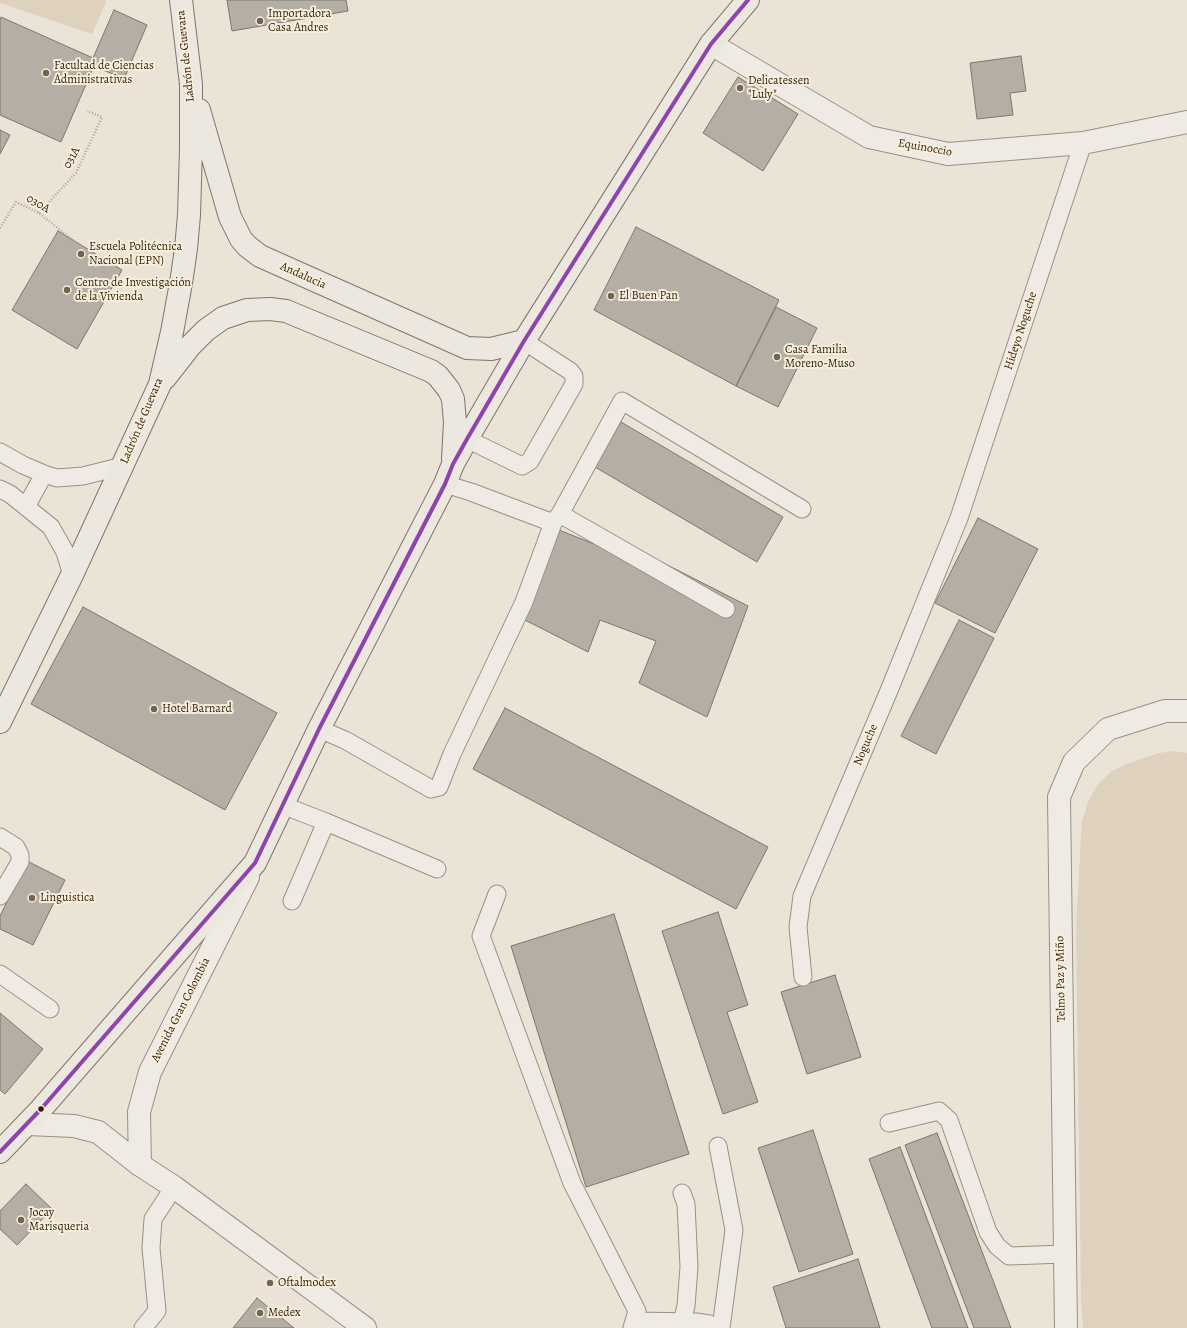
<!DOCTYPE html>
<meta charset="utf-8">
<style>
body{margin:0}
canvas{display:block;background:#ebe3d6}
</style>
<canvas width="1187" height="1328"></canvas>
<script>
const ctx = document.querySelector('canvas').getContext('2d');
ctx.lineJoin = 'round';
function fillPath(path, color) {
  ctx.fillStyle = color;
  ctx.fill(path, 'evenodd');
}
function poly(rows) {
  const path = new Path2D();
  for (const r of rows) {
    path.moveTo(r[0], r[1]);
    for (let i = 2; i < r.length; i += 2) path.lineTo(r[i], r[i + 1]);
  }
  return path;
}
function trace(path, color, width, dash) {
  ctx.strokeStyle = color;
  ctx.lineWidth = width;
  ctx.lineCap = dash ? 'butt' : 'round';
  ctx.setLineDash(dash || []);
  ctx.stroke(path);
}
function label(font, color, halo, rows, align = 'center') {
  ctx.font = font + ' Alegreya,serif';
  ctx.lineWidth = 4;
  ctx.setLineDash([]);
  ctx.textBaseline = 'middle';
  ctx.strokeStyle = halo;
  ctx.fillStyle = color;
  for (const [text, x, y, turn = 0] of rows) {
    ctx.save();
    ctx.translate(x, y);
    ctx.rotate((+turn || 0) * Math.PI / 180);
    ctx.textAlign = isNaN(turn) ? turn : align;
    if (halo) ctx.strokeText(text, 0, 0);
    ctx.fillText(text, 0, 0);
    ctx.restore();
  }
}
const green = poly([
 [0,0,105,0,106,3,92,34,0,3],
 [1174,751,1187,753,1187,1328,1083,1328,1081,1297,1076,926,1082,821,1088,802,1098,784,1112,771,1132,762,1159,753]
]);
const building = poly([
 [227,0,346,0,348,11,232,31,227,0],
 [114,10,147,25,124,79,94,66,61,142,0,115,0,20,1,17,93,58,114,10],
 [1021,56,1026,91,1010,93,1013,115,977,119,970,63,1021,56],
 [738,77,798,114,763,171,703,133,738,77],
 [0,130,10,135,0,154,0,130],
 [636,227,779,300,736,386,594,310,636,227],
 [58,231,122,270,77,349,12,310,58,231],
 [776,307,817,328,778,407,736,386,776,307],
 [621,422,783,517,757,562,595,467,621,422],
 [978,518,1038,549,995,633,935,603,978,518],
 [559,530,614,552,620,541,748,606,707,717,639,683,656,641,600,620,588,652,521,618,559,530],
 [83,607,277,713,225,810,31,704,83,607],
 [959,620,994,638,936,754,901,736,959,620],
 [505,708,768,847,736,909,473,769,505,708],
 [27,861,65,880,33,945,0,929,0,916,27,861],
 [718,912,748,1005,727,1012,758,1102,723,1114,662,931,718,912],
 [614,914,689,1154,586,1187,511,946,614,914],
 [835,975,861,1057,807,1074,781,992,835,975],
 [0,1013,43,1049,5,1094,0,1090,0,1013],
 [813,1130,853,1254,799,1272,758,1148,813,1130],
 [937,1133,1011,1328,974,1328,905,1145,937,1133],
 [900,1147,968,1328,932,1328,869,1159,900,1147],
 [26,1184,52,1209,17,1245,0,1229,0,1211,26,1184],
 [858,1259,880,1328,786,1328,773,1287,858,1259],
 [257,1298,294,1328,233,1328,257,1298]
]);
const path = poly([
 [39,213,76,173,102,117,87,111],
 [0,228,16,202,39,213,74,241]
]);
const service = poly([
 [467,439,522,466,530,461,574,384,574,376,570,371,524,341],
 [0,452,23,465,44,474,57,478,83,476,123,466],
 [445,484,471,492,553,523],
 [0,489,10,494,51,527,65,552,72,575],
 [26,507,44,474],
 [560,514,726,609],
 [319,729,345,740,431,789,439,787,452,754,524,602,553,523,560,514,622,401,802,509],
 [282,805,326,822],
 [0,837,16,847,20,855,20,862,0,896],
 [497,894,481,936,572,1183,637,1311,632,1328],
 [292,901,326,822,437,869],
 [0,974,50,1009],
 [803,977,798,927,802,896,888,693,959,518,1083,143],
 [889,1123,939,1111,949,1120,988,1232,997,1246,1009,1256,1065,1254],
 [718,1146,734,1230,721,1328],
 [635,1321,696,1322,709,1324,714,1328],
 [143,1328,157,1311,151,1248,153,1219,174,1187],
 [679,1328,682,1322,686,1306,689,1267,686,1204,682,1193]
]);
const minor = poly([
 [711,44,869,137,948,154,1083,143,1187,122],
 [27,1124,74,1126,98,1132,140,1165,174,1187,365,1328],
 [140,1165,139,1112,150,1072,248,877],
 [1066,1328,1059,797,1074,762,1108,729,1165,711,1187,711]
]);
const primary = poly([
 [199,110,230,217,241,239,247,246,260,256,467,348,491,349,524,341],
 [165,378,190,346,206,330,223,318,247,310,270,309,286,311,431,371,438,376,449,390,453,399,455,422,453,459],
 [0,722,72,575,160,384,172,332,181,283,186,249,189,215,191,149,191,84,181,0],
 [0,1152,41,1109,255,863,319,729,445,484,453,464,467,439,524,341,711,44,748,0]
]);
const bus1 = poly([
 [0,1152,41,1109,255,863,319,729,445,484,453,464,467,439,524,341,711,44,748,0]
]);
const markers = [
 [260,21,4,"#73644e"],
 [46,73,4,"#73644e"],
 [740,88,4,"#73644e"],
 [81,254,4,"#73644e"],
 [67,290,4,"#73644e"],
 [611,296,4,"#73644e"],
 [777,357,4,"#73644e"],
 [154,709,4,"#73644e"],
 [32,898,4,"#73644e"],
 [41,1109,3.5,"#321f04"],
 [21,1220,4,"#73644e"],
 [270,1283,4,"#73644e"],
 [260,1313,4,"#73644e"]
];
const poiNames = [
 ["Importadora",268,14],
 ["Casa Andres",268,28],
 ["Facultad de Ciencias",54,66],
 ["Administrativas",54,80],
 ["Delicatessen",748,81],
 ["\"Luly\"",748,95],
 ["Escuela Politécnica",89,247],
 ["Nacional (EPN)",89,261],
 ["Centro de Investigación",75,283],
 ["de la Vivienda",75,297],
 ["El Buen Pan",619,296],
 ["Casa Familia",785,350],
 ["Moreno-Muso",785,364],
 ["Hotel Barnard",162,709],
 ["Linguistica",40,898],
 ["Jocay",29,1213],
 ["Marisqueria",29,1227],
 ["Oftalmodex",278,1283],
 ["Medex",268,1313]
];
const streetNames = [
 ["Ladrón de Guevara",186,56,-96],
 ["Equinoccio",925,148,10],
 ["031A",72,158,-62],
 ["030A",38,204,30],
 ["Andalucia",303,276,24],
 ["Hideyo Noguche",1021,331,-72],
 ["Ladrón de Guevara",142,421,-67],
 ["Noguche",866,745,-67],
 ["Telmo Paz y Miño",1061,979,-91],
 ["Avenida Gran Colombia",181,1010,-63]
];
fillPath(green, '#ded1be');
fillPath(building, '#b5aea4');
trace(building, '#7d766b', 1);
trace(service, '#989086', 19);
trace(minor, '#989086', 24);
trace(primary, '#7d766b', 24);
trace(path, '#aaa49c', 2.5, [1, 2]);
trace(service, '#efebe4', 17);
trace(minor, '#efebe4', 22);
trace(primary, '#ece7df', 22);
trace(bus1, '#8e44ad', 4);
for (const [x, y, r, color] of markers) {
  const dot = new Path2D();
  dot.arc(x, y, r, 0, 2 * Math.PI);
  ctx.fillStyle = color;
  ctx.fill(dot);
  trace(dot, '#f8eede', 1.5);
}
label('12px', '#321f04', '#f8eede', poiNames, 'left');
label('12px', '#321f04', '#f8eede', streetNames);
</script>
